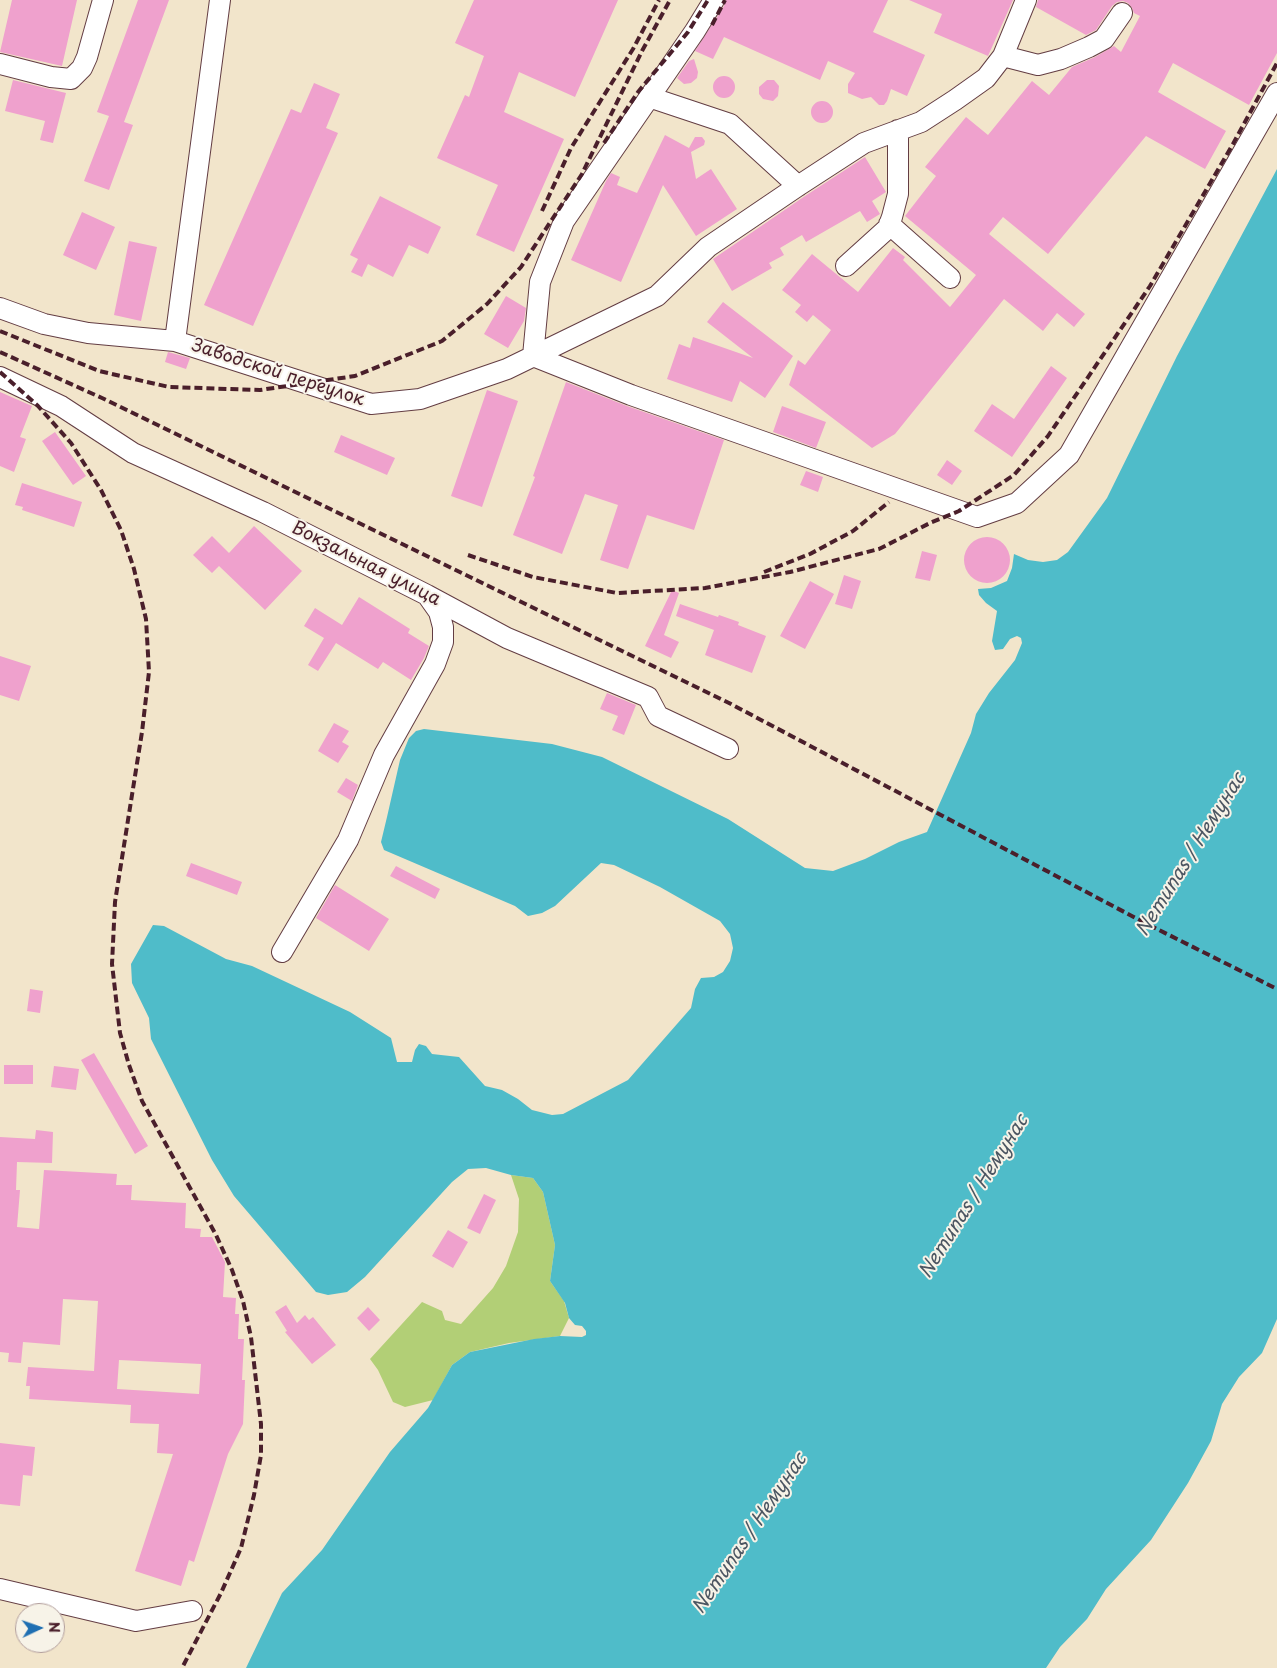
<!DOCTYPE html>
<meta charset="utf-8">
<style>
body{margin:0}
#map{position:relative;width:1277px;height:1668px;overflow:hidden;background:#f2e5cb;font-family:"Playpen Sans",sans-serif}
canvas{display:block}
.north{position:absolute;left:15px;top:1603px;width:50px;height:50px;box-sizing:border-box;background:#f7f3e8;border:1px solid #b29e9c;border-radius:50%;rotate:87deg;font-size:14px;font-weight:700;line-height:20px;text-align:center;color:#4a1f2b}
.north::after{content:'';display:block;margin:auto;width:18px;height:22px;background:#1f6fb2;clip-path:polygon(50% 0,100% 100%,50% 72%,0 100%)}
</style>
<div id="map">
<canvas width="1277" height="1668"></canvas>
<div class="north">N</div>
</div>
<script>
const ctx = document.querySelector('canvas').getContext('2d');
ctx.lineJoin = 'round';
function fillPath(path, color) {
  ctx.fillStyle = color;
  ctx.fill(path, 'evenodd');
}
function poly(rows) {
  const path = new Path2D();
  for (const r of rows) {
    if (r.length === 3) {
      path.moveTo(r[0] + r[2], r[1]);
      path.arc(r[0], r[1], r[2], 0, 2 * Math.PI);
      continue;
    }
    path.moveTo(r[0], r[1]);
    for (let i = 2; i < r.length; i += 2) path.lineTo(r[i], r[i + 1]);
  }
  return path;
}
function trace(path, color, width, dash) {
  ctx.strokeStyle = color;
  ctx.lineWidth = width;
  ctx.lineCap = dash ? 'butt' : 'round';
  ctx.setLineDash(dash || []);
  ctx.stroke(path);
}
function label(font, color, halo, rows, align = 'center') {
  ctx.font = font + ' "Playpen Sans",sans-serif';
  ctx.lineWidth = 4;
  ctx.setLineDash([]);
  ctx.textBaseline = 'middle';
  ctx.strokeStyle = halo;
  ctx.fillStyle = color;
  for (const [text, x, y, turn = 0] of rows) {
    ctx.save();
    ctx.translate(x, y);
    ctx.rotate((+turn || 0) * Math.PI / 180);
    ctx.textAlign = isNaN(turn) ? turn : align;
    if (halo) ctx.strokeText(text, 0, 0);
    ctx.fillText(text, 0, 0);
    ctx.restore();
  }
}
const green = poly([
 [511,1175,533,1178,543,1192,555,1245,550,1281,564,1301,569,1318,560,1336,509,1343,470,1352,452,1365,433,1400,405,1407,393,1402,378,1370,370,1359,422,1302,442,1311,445,1320,461,1324,493,1288,506,1266,518,1232,519,1199]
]);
const water = poly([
 [1277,169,1277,1319,1262,1353,1239,1377,1222,1404,1211,1441,1188,1483,1151,1540,1106,1589,1087,1619,1060,1647,1046,1668,246,1668,282,1593,322,1550,390,1452,428,1408,452,1365,470,1352,534,1339,560,1336,582,1337,586,1335,586,1331,582,1326,575,1325,569,1318,565,1303,550,1281,555,1245,543,1192,533,1178,511,1175,486,1168,468,1169,452,1182,365,1277,347,1292,328,1295,316,1292,234,1196,212,1160,151,1039,149,1018,132,983,131,964,153,925,164,926,226,959,252,966,350,1012,391,1038,397,1062,412,1062,415,1050,419,1044,426,1046,432,1054,459,1057,485,1086,502,1090,518,1099,532,1110,552,1115,563,1114,628,1080,691,1008,695,989,701,978,714,977,723,972,730,961,733,948,730,934,720,921,660,887,614,865,601,863,555,906,542,913,528,916,515,906,384,850,381,842,387,817,400,760,409,738,416,731,424,729,552,744,602,757,728,819,805,868,833,871,865,859,899,842,927,832,971,733,976,714,989,693,1015,660,1022,643,1021,638,1017,636,1010,639,1003,649,995,650,992,641,997,611,986,603,979,595,978,589,991,588,1007,581,1012,568,1014,554,1028,560,1043,562,1057,560,1068,552,1107,498,1177,356]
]);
const building = poly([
 [12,0,77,0,62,66,0,52],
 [138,0,169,0,124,122,133,125,109,190,84,181,109,116,97,112],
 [474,0,618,0,575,97,519,72,504,112,564,139,514,252,476,235,498,185,437,158,465,95,469,97,484,56,455,43],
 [726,0,888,0,873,32,925,55,907,96,891,89,887,101,884,105,879,105,871,97,862,99,848,93,848,84,855,73,828,61,820,80,724,37,713,59,695,51,724,6],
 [909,0,1013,0,988,56,934,33,942,14],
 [1038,0,1277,0,1277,53,1249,105,1173,63,1158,92,1226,131,1205,169,1146,136,1048,254,1003,217,989,234,1085,314,1074,327,1057,313,1043,331,1004,299,895,434,872,448,789,385,798,360,805,365,831,330,813,315,807,322,795,312,801,305,782,290,812,254,858,292,893,248,905,257,903,260,950,307,976,275,905,216,936,176,925,167,966,117,988,135,1032,81,1049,95,1072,67,1095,57,1114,46,1121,52,1140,16,1134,13,1132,8,1128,3,1123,1,1117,2,1112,6,1096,30,1086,35,1036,7],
 [694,59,698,72,697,78,691,83,684,84,677,78,689,61],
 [724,87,11],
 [13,80,66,93,53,143,40,140,45,121,5,111],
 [767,80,774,80,779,86,778,96,773,101,763,99,759,94,759,87],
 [314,83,340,94,326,128,338,133,253,326,204,305,291,109,301,113],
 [822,112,11],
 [665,135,689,148,695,137,702,137,705,141,704,145,691,152,696,179,711,169,737,209,696,236,663,185,621,282,571,260,606,181,611,173,620,177,617,185,637,193],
 [865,157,886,192,872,201,880,214,867,222,860,211,806,242,802,235,780,248,784,255,769,263,772,268,732,291,713,259,805,196],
 [380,196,441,227,428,254,409,245,393,277,368,264,362,277,351,272,358,259,350,255],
 [82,212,115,227,96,270,63,255],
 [129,241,157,247,141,321,114,315],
 [506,296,526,308,524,321,508,348,484,334],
 [723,302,793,356,765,398,740,381,732,402,667,379,679,344,690,348,693,337,753,358,707,322],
 [168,352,190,358,186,369,165,362],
 [1051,366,1067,378,1012,457,974,431,992,404,1014,419],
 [566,382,627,406,724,440,694,530,647,515,628,569,600,560,618,505,585,494,562,554,513,535,535,477,533,476],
 [487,390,518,401,482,507,451,496],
 [0,392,32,406,20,437,26,439,14,472,0,466],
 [782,406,826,422,816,448,773,432],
 [55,432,86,476,73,485,42,441],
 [341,435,395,458,387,475,334,452],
 [947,460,962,471,952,485,937,475],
 [806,471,823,477,818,492,800,485],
 [22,483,82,502,74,527,22,510,23,507,15,505],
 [254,526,302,571,265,610,219,566,212,573,193,555,212,536,229,553],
 [987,560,23],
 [922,551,937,555,930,581,915,578],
 [844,575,861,581,852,609,835,604],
 [810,581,834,594,805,649,780,636],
 [672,590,679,593,664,635,679,642,671,658,645,646],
 [359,597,410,629,408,633,429,646,424,658,411,680,383,662,378,669,336,643,318,671,308,665,324,638,304,626,315,608,342,625],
 [680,604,718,617,719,615,739,622,738,625,766,636,752,673,705,655,714,630,676,616],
 [0,656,31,666,19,701,0,695],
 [607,693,636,705,624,735,612,730,618,716,600,709],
 [334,723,349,731,342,742,349,746,338,763,318,751],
 [346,778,358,785,352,801,337,792],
 [191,863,242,882,237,895,186,876],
 [396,866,440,889,435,899,390,876],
 [335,885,389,919,369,951,316,918],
 [30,989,43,991,40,1013,27,1011],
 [94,1053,148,1146,135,1154,81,1060],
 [4,1065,33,1065,33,1084,4,1084],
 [54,1066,79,1069,76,1090,51,1087],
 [36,1130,53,1132,52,1163,17,1162,16,1190,20,1190,17,1227,39,1229,44,1170,117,1174,116,1185,132,1185,131,1200,186,1203,185,1228,201,1229,200,1237,212,1237,225,1262,223,1297,236,1298,235,1314,239,1314,238,1339,244,1339,242,1380,245,1380,243,1424,228,1454,194,1562,189,1560,181,1586,135,1571,173,1454,157,1453,159,1424,130,1423,131,1405,29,1399,30,1386,26,1386,28,1367,94,1371,98,1301,63,1299,60,1345,23,1342,21,1363,8,1362,9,1353,0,1352,0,1137,35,1139],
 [119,1360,201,1364,199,1394,117,1389],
 [484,1194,496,1200,480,1234,467,1228],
 [448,1230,468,1242,453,1268,432,1256],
 [286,1305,297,1323,305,1315,309,1320,313,1317,336,1345,312,1364,285,1332,287,1331,275,1312],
 [368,1307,380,1320,369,1331,357,1318],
 [0,1443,35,1447,32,1476,23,1475,20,1506,0,1504]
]);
const minor = poly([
 [714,0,695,31,564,221,540,282,533,356,631,395,977,517,1017,503,1069,455,1277,93],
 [1003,56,1038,65,1061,59,1089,47,1104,39,1122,13],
 [0,64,51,77,71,79,82,68,87,57,103,0],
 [649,97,730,124,798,186],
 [889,224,950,278],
 [846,266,888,228,892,217,898,194,898,130],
 [0,308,44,324,88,333,175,341,371,404,420,399,507,369,657,296,708,247,798,186,864,143,921,122,955,100,986,78,1003,56,1026,0],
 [175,341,220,0],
 [0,377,61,406,133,453,263,512,427,595,507,638,648,697,658,716,728,749],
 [282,952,348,840,384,755,435,664,443,642,443,627,439,612,427,595],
 [0,1589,136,1621,192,1611]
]);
const rail = poly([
 [712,25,725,0],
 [604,143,638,92,688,32,708,0],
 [542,211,571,148,633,49,659,0],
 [0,331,99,371,169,387,260,390,355,376,442,341,487,304,521,267,551,221,582,174,642,51,670,0],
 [0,352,102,398,729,703,1147,924,1277,989],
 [0,372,38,406,71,443,101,490,121,530,134,569,146,619,149,672,142,732,115,902,112,964,120,1033,129,1065,142,1101,216,1235,232,1270,243,1301,251,1337,261,1424,261,1455,254,1495,241,1548,221,1593,182,1668],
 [468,555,533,577,617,593,705,588,790,572,879,549,930,523,959,511,1014,475,1048,436,1150,286,1233,144,1277,63],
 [764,572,810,554,853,531,889,502]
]);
const streetNames = [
 ["Заводской переулок",278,373,18],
 ["Вокзальная улица",366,564,27]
];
const waterNames = [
 ["Nemunas / Немунас",1191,855,-58],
 ["Nemunas / Немунас",974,1197,-58],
 ["Nemunas / Немунас",750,1534,-56]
];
fillPath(green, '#b2cf76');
fillPath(water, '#4fbcc9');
fillPath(building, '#efa1cd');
trace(minor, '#633d43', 22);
trace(minor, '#fff', 20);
trace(rail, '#4a1f2b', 4, [8, 4]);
label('18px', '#4a1f2b', '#f7f3e8', streetNames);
label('italic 19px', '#4c5662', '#f7f3e8', waterNames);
</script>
